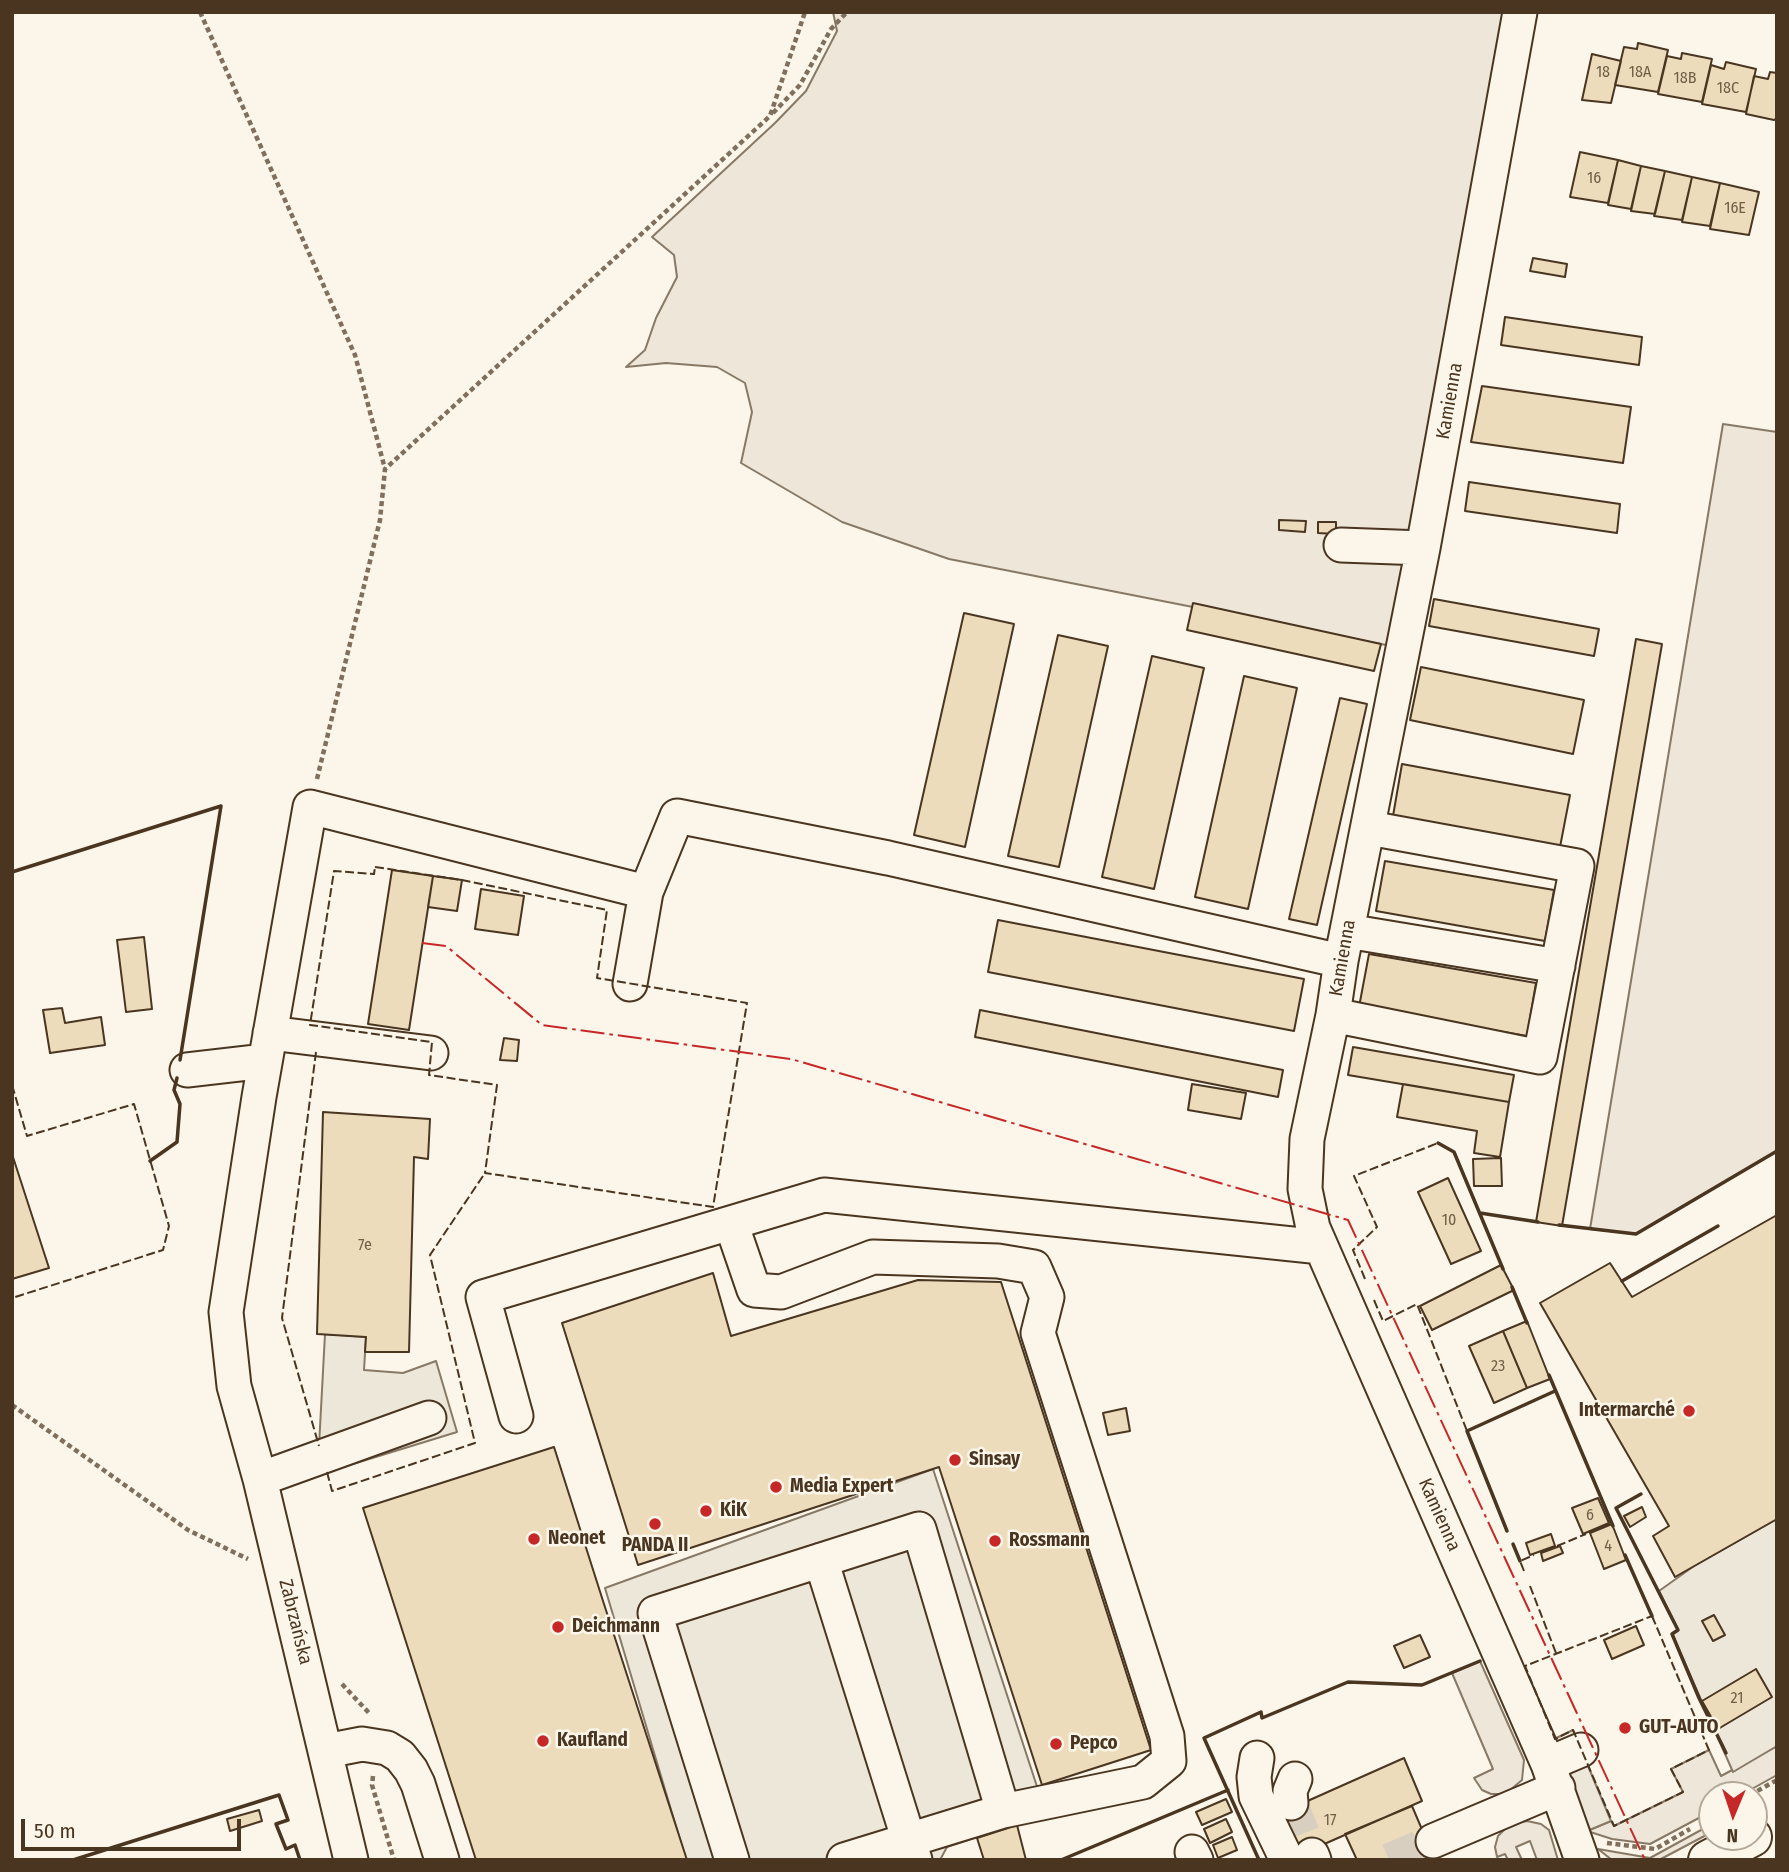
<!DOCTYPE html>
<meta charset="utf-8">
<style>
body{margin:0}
#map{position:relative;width:1789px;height:1872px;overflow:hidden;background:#fbf6e9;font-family:"Fira Sans Condensed",sans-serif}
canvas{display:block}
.frame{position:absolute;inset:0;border:14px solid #4a3520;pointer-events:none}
.north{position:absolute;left:1698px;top:1781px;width:70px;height:70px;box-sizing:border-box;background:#fbf6e9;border:2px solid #b4a999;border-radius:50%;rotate:182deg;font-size:19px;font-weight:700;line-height:28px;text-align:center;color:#4a3520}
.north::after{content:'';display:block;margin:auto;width:24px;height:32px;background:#c62828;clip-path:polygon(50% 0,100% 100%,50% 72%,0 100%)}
.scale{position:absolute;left:21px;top:1819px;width:220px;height:32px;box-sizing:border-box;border:4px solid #4a3520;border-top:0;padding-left:9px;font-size:21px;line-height:24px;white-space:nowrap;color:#4a3520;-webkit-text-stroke:5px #fbf6e9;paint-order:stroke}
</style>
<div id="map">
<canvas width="1789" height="1872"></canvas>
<div class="frame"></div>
<div class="north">N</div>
<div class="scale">50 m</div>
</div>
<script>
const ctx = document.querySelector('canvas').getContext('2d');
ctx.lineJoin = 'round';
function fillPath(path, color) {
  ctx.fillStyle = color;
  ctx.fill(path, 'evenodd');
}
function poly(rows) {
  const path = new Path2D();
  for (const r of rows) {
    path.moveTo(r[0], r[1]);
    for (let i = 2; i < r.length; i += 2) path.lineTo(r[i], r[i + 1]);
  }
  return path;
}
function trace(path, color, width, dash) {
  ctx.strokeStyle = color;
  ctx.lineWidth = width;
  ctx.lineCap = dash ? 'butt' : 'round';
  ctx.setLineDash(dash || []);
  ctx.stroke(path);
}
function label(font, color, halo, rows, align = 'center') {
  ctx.font = font + ' "Fira Sans Condensed",sans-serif';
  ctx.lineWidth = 5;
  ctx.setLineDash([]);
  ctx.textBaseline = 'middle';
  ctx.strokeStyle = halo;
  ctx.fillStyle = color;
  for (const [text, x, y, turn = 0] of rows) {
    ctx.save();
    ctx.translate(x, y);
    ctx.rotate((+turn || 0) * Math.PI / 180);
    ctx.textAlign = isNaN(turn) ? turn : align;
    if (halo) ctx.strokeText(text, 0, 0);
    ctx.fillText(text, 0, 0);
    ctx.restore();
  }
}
const green = poly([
 [833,12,1504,12,1391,646,949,559,842,522,741,463,752,412,745,383,717,367,666,363,626,367,645,350,656,318,677,277,674,255,652,237,775,123,806,91,837,31,833,12],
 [1723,424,1777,432,1777,1151,1636,1234,1590,1229,1723,424],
 [1480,1661,1524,1760,1522,1780,1509,1791,1500,1794,1491,1794,1482,1790,1474,1778,1493,1769,1452,1673,1480,1661],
 [1777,1746,1777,1775,1741,1795,1712,1795,1712,1811,1650,1844,1612,1839,1587,1831,1611,1821,1614,1826,1683,1792,1671,1769,1709,1750,1721,1776,1777,1746],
 [1527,1821,1541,1824,1549,1830,1558,1860,1537,1860,1530,1841,1516,1847,1522,1860,1508,1860,1505,1854,1497,1857,1495,1847,1498,1836,1510,1824,1527,1821],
 [1712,1824,1712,1832,1659,1860,1612,1860,1598,1849,1650,1858,1712,1824]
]);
const parking = poly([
 [325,1334,366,1337,364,1370,403,1373,436,1361,457,1432,327,1472,319,1446,325,1334],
 [933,1469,1046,1814,947,1847,940,1860,686,1860,605,1588,933,1469],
 [1777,1519,1777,1746,1733,1772,1672,1634,1678,1630,1659,1591,1694,1566,1777,1519],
 [1573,1730,1611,1821,1587,1831,1548,1742,1573,1730]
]);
const building = poly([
 [1638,43,1668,50,1658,92,1615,85,1624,47,1637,49,1638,43],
 [1682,53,1712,59,1702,102,1658,94,1667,56,1681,59,1682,53],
 [1592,54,1621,61,1611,103,1582,100,1592,54],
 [1726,62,1756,69,1746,112,1702,104,1711,65,1724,69,1726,62],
 [1770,72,1777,73,1777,118,1774,120,1746,114,1754,76,1768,79,1770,72],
 [1580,152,1618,160,1608,203,1570,197,1580,152],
 [1618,160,1641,166,1631,209,1608,205,1618,160],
 [1641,166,1665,171,1655,214,1631,211,1641,166],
 [1665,171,1692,177,1682,220,1654,216,1665,171],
 [1692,177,1720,183,1710,226,1682,222,1692,177],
 [1720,183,1759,192,1749,235,1710,229,1720,183],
 [1533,258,1567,264,1565,277,1530,271,1533,258],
 [1505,317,1642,337,1639,365,1501,345,1505,317],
 [1482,386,1631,407,1623,463,1471,442,1482,386],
 [1469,482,1620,504,1617,533,1465,511,1469,482],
 [1279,520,1306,521,1305,532,1279,530,1279,520],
 [1318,522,1336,522,1336,534,1318,533,1318,522],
 [1434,599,1599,629,1594,656,1429,626,1434,599],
 [1193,603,1381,644,1374,671,1187,630,1193,603],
 [964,613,1014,624,965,847,914,835,964,613],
 [1058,635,1108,646,1059,867,1008,856,1058,635],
 [1636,639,1662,644,1562,1226,1536,1222,1636,639],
 [1152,656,1204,668,1154,889,1102,877,1152,656],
 [1421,667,1584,700,1573,754,1410,720,1421,667],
 [1244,676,1297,688,1248,909,1195,897,1244,676],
 [1340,698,1367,704,1317,925,1289,919,1340,698],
 [1402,764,1570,795,1560,847,1393,816,1402,764],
 [1385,861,1554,890,1545,941,1376,911,1385,861],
 [392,870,433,876,409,1030,368,1024,392,870],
 [433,876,462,880,457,911,428,907,433,876],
 [481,889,524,896,518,935,475,929,481,889],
 [998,920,1304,979,1294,1031,988,972,998,920],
 [144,937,152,1009,126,1012,117,940,144,937],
 [1369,954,1536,983,1527,1036,1359,1007,1369,954],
 [62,1008,65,1023,101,1017,105,1045,50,1053,43,1010,62,1008],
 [980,1010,1283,1070,1278,1097,975,1037,980,1010],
 [504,1038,519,1040,517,1061,500,1060,504,1038],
 [1353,1047,1514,1075,1509,1102,1348,1075,1353,1047],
 [1192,1084,1246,1093,1241,1119,1188,1110,1192,1084],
 [1403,1084,1509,1102,1500,1157,1474,1153,1477,1131,1397,1117,1403,1084],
 [323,1112,430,1119,428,1159,414,1157,409,1352,365,1352,366,1337,317,1334,323,1112],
 [12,1154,49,1268,12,1279,12,1154],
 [1501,1158,1502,1186,1474,1186,1473,1159,1501,1158],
 [1448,1178,1481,1251,1451,1264,1418,1192,1448,1178],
 [1777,1215,1777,1519,1675,1577,1653,1536,1669,1526,1540,1303,1610,1263,1632,1297,1777,1215],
 [1501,1265,1514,1290,1432,1330,1420,1306,1501,1265],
 [713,1273,731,1336,918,1280,1001,1282,1151,1750,1042,1785,939,1467,638,1565,562,1323,713,1273],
 [1527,1321,1550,1379,1527,1388,1503,1331,1527,1321],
 [1503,1331,1527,1388,1494,1403,1469,1346,1503,1331],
 [1126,1408,1130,1431,1108,1435,1103,1413,1126,1408],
 [554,1447,603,1601,687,1860,476,1860,363,1508,554,1447],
 [1598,1498,1609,1523,1583,1534,1572,1508,1598,1498],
 [1642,1507,1646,1517,1630,1527,1624,1516,1642,1507],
 [1612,1524,1626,1560,1604,1569,1590,1533,1612,1524],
 [1551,1534,1555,1546,1530,1555,1526,1543,1551,1534],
 [1560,1546,1563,1553,1543,1561,1541,1553,1560,1546],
 [1714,1615,1725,1635,1713,1641,1702,1621,1714,1615],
 [1636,1626,1644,1645,1612,1659,1604,1640,1636,1626],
 [1420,1635,1430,1657,1404,1668,1394,1646,1420,1635],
 [1756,1669,1772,1697,1718,1729,1702,1701,1756,1669],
 [1404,1758,1422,1801,1322,1845,1301,1860,1278,1808,1303,1803,1404,1758],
 [1226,1799,1232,1812,1202,1825,1196,1812,1226,1799],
 [1412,1806,1435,1860,1357,1860,1345,1834,1412,1806],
 [259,1810,262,1821,230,1831,227,1819,259,1810],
 [1226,1819,1232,1832,1210,1843,1204,1829,1226,1819],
 [1017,1825,1026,1860,984,1860,977,1838,1017,1825],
 [1232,1837,1237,1850,1218,1858,1213,1845,1232,1837]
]);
const minorTunnel = poly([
 [1291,1803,1312,1855],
 [1389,1860,1433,1841]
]);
const path = poly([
 [200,12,355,355,385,469],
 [773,113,800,85,831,29,847,12],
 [317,779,380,520,385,469,770,116,805,12],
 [12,1405,188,1530,248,1559],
 [342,1684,369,1713],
 [373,1776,372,1785,394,1860],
 [1750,1795,1777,1780],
 [1607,1843,1655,1849,1690,1829]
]);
const minor = poly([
 [1520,12,1423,548,1341,961,1333,1015,1307,1139,1305,1189,1313,1228,1548,1764,1582,1860],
 [1341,545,1423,548],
 [1347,931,1558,966],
 [630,984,646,892],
 [1333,1015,1540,1057,1577,866,1369,828],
 [270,1033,431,1053],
 [187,1070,265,1061],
 [731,1223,754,1290,781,1292,873,1257,998,1261,1034,1267,1047,1297,1038,1333,1167,1736,1169,1761,1143,1782,1003,1811],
 [516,1416,483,1297,824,1195,1321,1247],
 [260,1479,429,1418],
 [821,1560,915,1860],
 [326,1751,362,1744,387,1748,400,1756,411,1770,418,1784,442,1860],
 [1257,1758,1254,1777,1256,1796,1287,1860],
 [1548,1764,1581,1750],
 [1291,1803,1290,1791,1295,1779],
 [1433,1841,1558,1788],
 [1192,1852,1196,1860],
 [1312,1855,1314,1860],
 [351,1860,260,1479,234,1386,226,1312,259,1097,310,807,646,892,677,816,888,858,1341,961],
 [732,1860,655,1613,919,1529,1003,1811,844,1860]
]);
const major = poly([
 [1708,1860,1752,1837]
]);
const fence = poly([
 [375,867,462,880,607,910,597,978,747,1003,713,1207,485,1173,497,1085,429,1075,432,1042,310,1025,334,871,374,874,375,867],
 [316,1052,282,1318,319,1446],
 [12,1085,27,1136,134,1104,169,1226,163,1250,12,1298],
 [1365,1279,1353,1250,1377,1227,1354,1176,1438,1143],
 [1374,1300,1383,1321,1417,1304,1467,1431],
 [327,1472,332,1491,475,1443,430,1255,485,1173],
 [1557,1546,1586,1534],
 [1524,1571,1520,1561,1534,1555],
 [1530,1586,1556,1653],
 [1652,1616,1709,1750,1671,1769,1683,1792,1614,1826,1573,1730,1555,1739,1525,1666,1652,1616]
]);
const wall = poly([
 [12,872,221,806,180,1060],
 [1438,1143,1454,1152,1503,1269],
 [150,1161,177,1142,180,1104,174,1090,177,1078],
 [1480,1213,1538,1222],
 [1559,1225,1636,1234,1777,1151],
 [1622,1281,1718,1226],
 [1512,1287,1527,1323],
 [1549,1375,1613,1526],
 [1641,1494,1616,1508,1678,1630,1672,1634,1699,1698,1726,1753],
 [1507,1531,1467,1431,1555,1391],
 [1513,1544,1520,1561],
 [1625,1555,1652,1616],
 [73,1860,279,1795,288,1820,276,1824,286,1849,295,1845,300,1860],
 [1061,1860,1228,1790],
 [1259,1860,1204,1738,1261,1712,1262,1718,1348,1682,1422,1685,1480,1661]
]);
const power = poly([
 [422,943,446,946,542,1025,791,1059,1348,1220,1645,1860]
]);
const markers = [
 [1689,1411,7,"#c62828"],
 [955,1460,7,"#c62828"],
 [776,1487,7,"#c62828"],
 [706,1511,7,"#c62828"],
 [655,1524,7,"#c62828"],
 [534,1539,7,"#c62828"],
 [995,1541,7,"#c62828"],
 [558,1627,7,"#c62828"],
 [1625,1728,7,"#c62828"],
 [543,1741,7,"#c62828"],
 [1056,1744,7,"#c62828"]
];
const numberNames = [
 ["18",1603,73],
 ["18A",1640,73],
 ["18B",1685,79],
 ["18C",1728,89],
 ["16",1594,179],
 ["16E",1735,209],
 ["10",1449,1221],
 ["7e",365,1246],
 ["23",1498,1367],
 ["6",1590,1516],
 ["4",1608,1547],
 ["21",1737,1699],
 ["17",1330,1821]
];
const streetNames = [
 ["Kamienna",1450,401,-80],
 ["Kamienna",1343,958,-80],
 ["Kamienna",1439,1515,66],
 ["Zabrzańska",295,1622,76]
];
const poiNames = [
 ["Intermarché",1675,1411,"right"],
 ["Sinsay",969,1460],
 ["Media Expert",790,1487],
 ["KiK",720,1511],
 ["Neonet",548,1539],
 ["Rossmann",1009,1541],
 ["PANDA II",655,1546,"center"],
 ["Deichmann",572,1627],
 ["GUT-AUTO",1639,1728],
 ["Kaufland",557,1741],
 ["Pepco",1070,1744]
];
fillPath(green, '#ede6d9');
trace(green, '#887966', 2);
fillPath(parking, '#ede7d9');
trace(parking, '#887966', 2);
fillPath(building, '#ecdcbc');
trace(building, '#4a3520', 2);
trace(minorTunnel, '#d8cfc1', 33, [33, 17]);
trace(minor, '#4a3520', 37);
trace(major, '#4a3520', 42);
trace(path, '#7f6f5c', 4.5, [5, 3.5]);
trace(minor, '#fbf6e9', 33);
trace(major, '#fbf6e9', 38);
trace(fence, '#4a3520', 2, [9, 3.5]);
trace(wall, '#4a3520', 3.5);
trace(power, '#c62828', 2, [24, 5, 3.5, 5]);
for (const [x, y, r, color] of markers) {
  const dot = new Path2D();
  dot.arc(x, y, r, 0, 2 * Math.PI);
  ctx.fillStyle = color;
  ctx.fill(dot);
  trace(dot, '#fbf6e9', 2.5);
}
label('16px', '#725f47', null, numberNames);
label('19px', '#4a3520', '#fbf6e9', streetNames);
label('bold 19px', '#4a3520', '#fbf6e9', poiNames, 'left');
</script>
